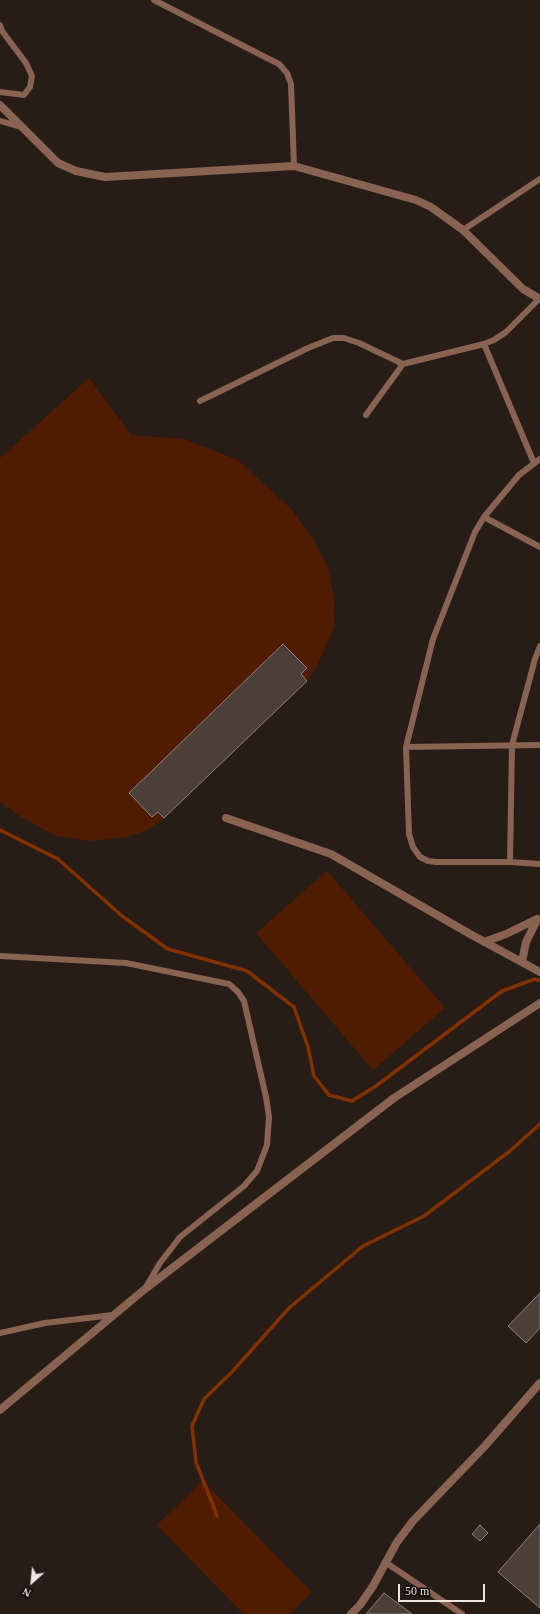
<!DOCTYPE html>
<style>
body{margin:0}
#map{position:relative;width:540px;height:1614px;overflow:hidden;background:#281c17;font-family:Georgia,serif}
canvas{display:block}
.north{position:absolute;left:12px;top:1562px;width:40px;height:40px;-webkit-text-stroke:3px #0d0806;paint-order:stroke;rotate:207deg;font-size:11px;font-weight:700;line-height:16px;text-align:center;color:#eee5e1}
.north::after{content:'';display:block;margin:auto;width:14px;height:18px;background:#eee5e1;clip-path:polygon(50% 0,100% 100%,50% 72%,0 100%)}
.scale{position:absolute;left:398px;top:1584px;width:87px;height:18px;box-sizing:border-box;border:2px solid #eee5e1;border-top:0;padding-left:5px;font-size:12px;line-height:14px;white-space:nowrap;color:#eee5e1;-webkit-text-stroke:3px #0d0806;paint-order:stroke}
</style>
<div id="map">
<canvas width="540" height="1614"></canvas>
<div class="north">N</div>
<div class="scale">50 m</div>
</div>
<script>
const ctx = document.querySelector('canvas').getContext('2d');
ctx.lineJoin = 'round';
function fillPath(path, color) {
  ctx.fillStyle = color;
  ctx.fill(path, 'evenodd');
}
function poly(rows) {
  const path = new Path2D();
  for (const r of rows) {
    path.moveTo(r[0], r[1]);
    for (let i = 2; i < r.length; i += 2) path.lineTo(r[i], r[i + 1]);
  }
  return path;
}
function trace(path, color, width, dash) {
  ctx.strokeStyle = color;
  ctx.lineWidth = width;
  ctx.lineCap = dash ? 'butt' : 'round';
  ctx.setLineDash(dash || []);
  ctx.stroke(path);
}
const green = poly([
 [89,378,131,435,184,439,238,460,291,509,310,534,327,565,334,595,335,625,317,666,307,681,164,818,147,830,128,837,91,841,56,836,21,817,0,802,0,458],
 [327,871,445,1008,373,1070,256,933],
 [203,1481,312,1592,290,1614,243,1614,157,1525]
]);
const stream = poly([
 [0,830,58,859,122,916,168,949,247,971,294,1007,308,1047,314,1076,329,1095,352,1101,376,1086,502,991,535,979,540,981],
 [217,1516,196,1462,192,1426,204,1399,231,1373,289,1308,363,1246,424,1216,510,1151,540,1124]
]);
const building = poly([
 [283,644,307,668,301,674,307,681,164,818,158,812,152,817,129,793,283,644],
 [540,1293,540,1328,526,1343,508,1326,540,1293],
 [540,1524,540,1608,498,1572,540,1524],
 [480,1525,488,1533,480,1541,472,1534,480,1525],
 [384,1593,412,1614,366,1614,384,1593]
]);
const service = poly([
 [154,0,265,57,279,64,287,73,291,84,294,166],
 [0,25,2,31,26,63,32,76,30,87,24,95,0,92],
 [0,121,22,127],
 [463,230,540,179],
 [484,344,534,463],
 [200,401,308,348,333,338,344,338,359,343,403,364],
 [366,415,403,364,484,344,494,340,506,332,539,299],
 [540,459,519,475,484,517,475,532,433,639,406,747,409,834,413,847,420,857,428,861,436,862,510,862,540,864],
 [484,517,540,547],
 [406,747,540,745],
 [510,862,512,745,535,659,540,646],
 [0,956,126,963,229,984,238,992,244,1001,266,1097,269,1117,267,1145,257,1171,244,1186,180,1237,160,1263,146,1287],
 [0,1333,45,1323,113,1315],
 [385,1562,462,1614]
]);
const minor = poly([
 [0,105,58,163,76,171,105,177,294,166,416,200,431,207,463,230,523,289,540,299],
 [226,818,331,854,470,934,540,972],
 [484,942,506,934,537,919],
 [522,962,526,942,537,920],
 [351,1614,360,1605,373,1586,397,1542,413,1521,484,1447,540,1383]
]);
const tertiary = poly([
 [0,1410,145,1289,394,1098,540,1003]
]);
fillPath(green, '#501c01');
trace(stream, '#823200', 3.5);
fillPath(building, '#4c3e38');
trace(building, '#8f7f78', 1);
trace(service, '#886352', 6);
trace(minor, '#886352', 8);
trace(tertiary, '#886352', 8);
</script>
